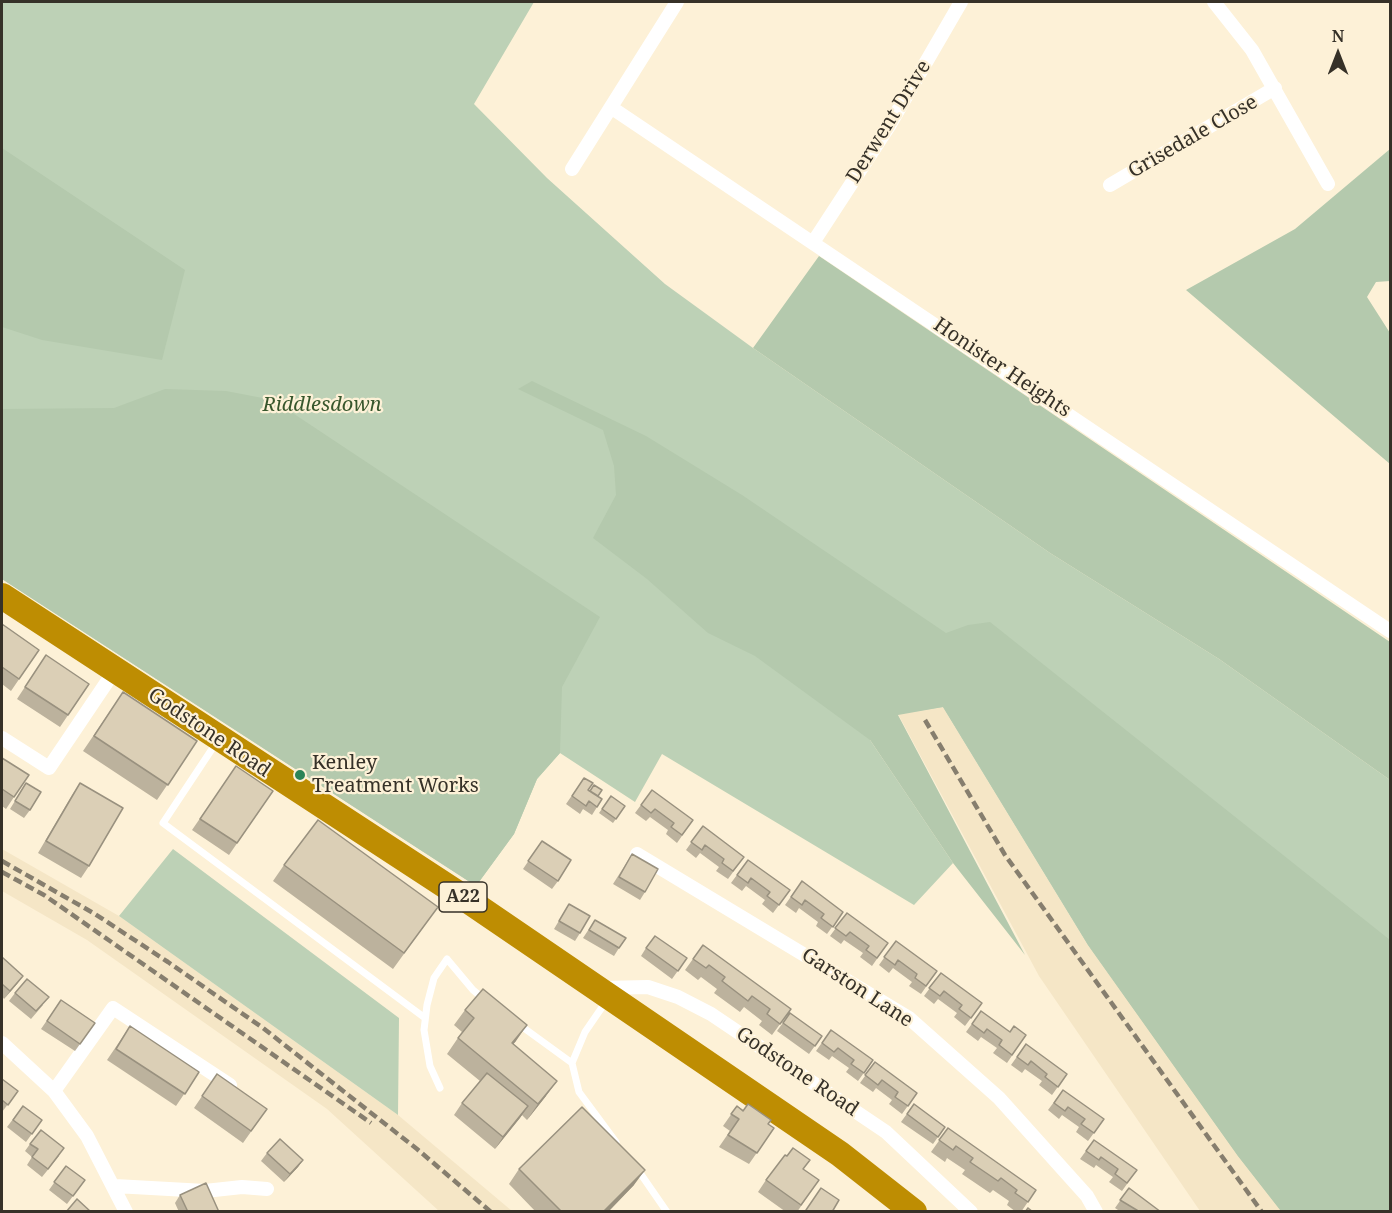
<!DOCTYPE html>
<style>
body{margin:0}
#map{position:relative;width:1392px;height:1213px;overflow:hidden;background:#fdf1d7;font-family:"Noto Serif",serif}
canvas{display:block}
.frame{position:absolute;inset:0;border:3px solid #363128;pointer-events:none}
.north{position:absolute;left:1308px;top:24px;width:60px;height:60px;-webkit-text-stroke:4px #fdf1d7;paint-order:stroke;rotate:0deg;font-size:16px;font-weight:700;line-height:24px;text-align:center;color:#363128}
.north::after{content:'';display:block;margin:auto;width:21px;height:27px;background:#363128;clip-path:polygon(50% 0,100% 100%,50% 72%,0 100%)}
</style>
<div id="map">
<canvas width="1392" height="1213"></canvas>
<div class="frame"></div>
<div class="north">N</div>
</div>
<script>
const ctx = document.querySelector('canvas').getContext('2d');
ctx.lineJoin = 'round';
function fillPath(path, color) {
  ctx.fillStyle = color;
  ctx.fill(path, 'evenodd');
}
function poly(rows) {
  const path = new Path2D();
  for (const r of rows) {
    path.moveTo(r[0], r[1]);
    for (let i = 2; i < r.length; i += 2) path.lineTo(r[i], r[i + 1]);
  }
  return path;
}
function trace(path, color, width, dash) {
  ctx.strokeStyle = color;
  ctx.lineWidth = width;
  ctx.lineCap = dash ? 'butt' : 'round';
  ctx.setLineDash(dash || []);
  ctx.stroke(path);
}
function label(font, color, halo, rows, align = 'center') {
  ctx.font = font + ' "Noto Serif",serif';
  ctx.lineWidth = 4.5;
  ctx.setLineDash([]);
  ctx.textBaseline = 'middle';
  ctx.strokeStyle = halo;
  ctx.fillStyle = color;
  for (const [text, x, y, turn = 0] of rows) {
    ctx.save();
    ctx.translate(x, y);
    ctx.rotate((+turn || 0) * Math.PI / 180);
    ctx.textAlign = isNaN(turn) ? turn : align;
    if (halo) ctx.strokeText(text, 0, 0);
    ctx.fillText(text, 0, 0);
    ctx.restore();
  }
}
const built = poly([
 [943,707,1088,945,1286,1211,1200,1211,1039,976,898,714],
 [2,849,119,916,398,1115,512,1211,439,1211,327,1109,87,940,2,891]
]);
const green = poly([
 [2,2,534,2,474,104,547,178,665,284,753,348,1050,553,1219,659,1390,780,1390,1211,1281,1211,1238,1156,1088,945,943,707,898,714,870,740,953,863,914,905,662,754,635,802,560,753,537,779,514,834,476,886,2,579],
 [173,849,399,1018,398,1115,119,916]
]);
const forest = poly([
 [2,148,185,270,162,360,42,340,2,327],
 [1390,149,1390,281,1376,282,1367,297,1390,333,1390,464,1186,290,1295,229],
 [819,256,1390,642,1390,780,1219,659,1050,553,753,348],
 [532,381,646,436,742,495,946,633,968,625,990,622,1390,940,1390,1211,1281,1211,1238,1156,1088,945,943,707,898,715,1025,955,953,863,870,740,755,656,708,633,647,579,593,538,616,495,614,466,603,430,518,389],
 [165,389,226,391,273,400,600,617,562,687,560,753,537,779,514,834,476,886,2,579,2,409,114,408]
]);
const lane = poly([
 [216,743,163,823,425,1018],
 [517,1023,572,1063,579,1092,616,1142],
 [572,1063,585,1032,607,1000],
 [440,1088,430,1066,424,1030,427,1005,434,978,447,959,473,990,484,999],
 [638,1170,667,1212]
]);
const street = poly([
 [1214,2,1252,50,1328,184],
 [612,108,1390,631],
 [572,169,677,2],
 [1110,185,1275,88],
 [814,241,889,126,961,2],
 [2,738,49,768,115,670],
 [637,854,909,1018,999,1098,1087,1196,1096,1212],
 [603,988,648,987,678,997,711,1014,886,1132,971,1212],
 [2,1043,54,1091,87,1136,126,1212],
 [54,1091,113,1008,230,1085],
 [115,1186,205,1191,242,1187,267,1189]
]);
const highway = poly([
 [2,596,466,899,840,1154,914,1212]
]);
const rail = poly([
 [925,720,1005,855,1262,1212],
 [2,861,95,914,168,962,263,1028,417,1149,491,1212],
 [2,872,44,895,371,1123]
]);
const wall = poly([
 [2,624,39,650,11,691,2,684],
 [38,667,89,684,60,727,17,699],
 [123,692,197,741,157,800,83,751],
 [2,758,14,797,6,809,2,806],
 [236,766,273,791,229,855,192,830],
 [584,778,588,790,602,799,592,815,583,809,580,814,566,804],
 [26,783,30,810,24,818,10,809],
 [80,783,89,866,81,878,38,853,72,795],
 [652,790,693,820,677,843,666,834,668,830,650,817,646,821,635,813],
 [611,796,625,806,613,823,599,813],
 [703,826,744,857,728,879,716,871,719,867,700,853,696,858,686,850],
 [542,841,558,881,552,889,523,869],
 [632,854,645,892,640,900,613,884],
 [748,860,790,890,773,913,762,904,765,900,746,886,742,891,731,883],
 [284,865,438,907,393,969,273,881],
 [802,881,843,912,827,934,816,926,818,922,799,908,796,913,785,905],
 [569,904,580,933,575,941,554,929],
 [847,913,888,943,872,966,860,957,863,953,844,940,841,944,830,936],
 [595,920,619,948,614,956,583,938],
 [896,941,937,971,921,994,909,986,912,982,893,968,889,973,879,965],
 [703,945,791,1009,772,1035,759,1025,762,1021,744,1007,740,1012,714,993,717,989,701,977,698,980,685,970],
 [646,948,687,958,672,979,641,956],
 [2,957,23,976,4,999,2,996],
 [941,973,982,1003,965,1026,954,1017,957,1013,938,999,934,1004,924,996],
 [15,993,43,1005,31,1019,9,1001],
 [61,1000,95,1023,75,1051,41,1029],
 [465,1010,516,1041,513,1044,546,1096,527,1120,522,1115,495,1149,454,1115,462,1103,480,1081,447,1054,462,1032,454,1025],
 [981,1011,1010,1032,1026,1035,1007,1063,993,1053,997,1048,981,1037,978,1041,966,1032],
 [790,1013,822,1036,809,1054,777,1031],
 [130,1026,199,1072,176,1106,107,1060],
 [831,1030,873,1060,858,1081,846,1072,849,1068,832,1056,829,1060,816,1051],
 [1026,1044,1067,1074,1052,1095,1039,1085,1042,1081,1025,1069,1022,1073,1011,1065],
 [875,1062,917,1093,902,1114,889,1104,892,1100,876,1088,873,1092,860,1083],
 [217,1074,267,1109,243,1143,194,1108],
 [2,1079,18,1091,2,1112],
 [1063,1090,1104,1119,1088,1141,1076,1132,1079,1127,1062,1115,1059,1119,1048,1110],
 [914,1104,945,1127,933,1144,901,1122],
 [23,1106,42,1120,26,1142,7,1127],
 [737,1106,774,1128,749,1164,719,1147,730,1131,723,1126],
 [948,1128,1036,1190,1021,1212,1016,1212,1007,1205,1009,1201,993,1190,990,1193,962,1174,965,1170,947,1158,945,1162,931,1152],
 [1094,1140,1137,1170,1122,1191,1109,1182,1113,1177,1096,1165,1094,1168,1080,1159],
 [30,1144,59,1156,42,1177,27,1165,32,1157,25,1151],
 [267,1153,303,1160,298,1167,284,1182,261,1161],
 [66,1166,85,1180,67,1204,49,1190],
 [519,1169,634,1185,608,1212,536,1212,509,1184],
 [803,1169,819,1180,797,1212,786,1212,758,1192,766,1180],
 [1129,1188,1161,1212,1121,1212,1115,1208],
 [180,1195,219,1212,179,1212,175,1203]
]);
const shadedWall = poly([
 [23,976,17,984,4,999,10,991],
 [527,1025,516,1041,501,1059,512,1043],
 [557,1081,546,1096,527,1120,538,1104],
 [528,1106,520,1118,495,1149,503,1137],
 [303,1160,298,1167,284,1182,290,1174],
 [645,1170,634,1185,608,1212,603,1212]
]);
const building = poly([
 [2,624,39,650,19,679,2,667,2,624],
 [46,655,89,684,68,715,25,687,46,655],
 [123,692,197,741,168,785,94,736,123,692],
 [2,758,29,775,14,797,2,789,2,758],
 [236,766,273,791,237,843,200,819,236,766],
 [584,778,593,783,588,790,602,799,597,807,589,801,586,806,572,796,584,778],
 [26,783,41,792,30,810,15,801,26,783],
 [80,783,123,808,89,866,46,841,80,783],
 [594,785,602,790,598,796,590,791,594,785],
 [652,790,693,820,682,835,671,827,674,823,655,809,651,813,641,805,652,790],
 [611,796,625,806,616,819,602,809,611,796],
 [318,820,438,907,404,953,284,865,318,820],
 [703,826,744,857,733,871,722,863,724,859,705,845,702,850,691,842,703,826],
 [542,841,571,860,558,881,528,861,542,841],
 [632,854,658,869,645,892,619,877,632,854],
 [748,860,790,890,779,905,767,896,770,892,751,878,748,883,737,875,748,860],
 [802,881,843,912,833,927,821,918,824,914,805,900,802,905,791,897,802,881],
 [569,904,590,916,580,933,559,921,569,904],
 [847,913,888,943,877,958,866,950,869,946,850,932,846,936,835,928,847,913],
 [595,920,626,938,619,948,589,930,595,920],
 [655,936,687,958,678,971,646,948,655,936],
 [896,941,937,971,926,986,915,978,917,974,898,960,895,965,884,957,896,941],
 [703,945,791,1009,780,1024,767,1014,770,1009,752,996,748,1001,722,981,725,977,709,965,706,968,693,959,703,945],
 [2,957,23,976,10,991,2,984,2,957],
 [941,973,982,1003,971,1018,959,1009,962,1005,944,991,940,996,929,988,941,973],
 [27,979,49,997,36,1011,15,993,27,979],
 [483,989,527,1025,512,1043,557,1081,538,1104,458,1038,474,1018,465,1010,483,989],
 [61,1000,95,1023,80,1044,47,1021,61,1000],
 [981,1011,1010,1032,1014,1026,1026,1035,1012,1055,999,1045,1002,1040,987,1029,984,1033,972,1024,981,1011],
 [790,1013,822,1036,815,1046,783,1023,790,1013],
 [130,1026,199,1072,185,1094,116,1049,130,1026],
 [831,1030,873,1060,864,1073,851,1064,854,1060,838,1048,834,1052,822,1043,831,1030],
 [1026,1044,1067,1074,1058,1087,1045,1077,1047,1074,1031,1061,1028,1065,1017,1057,1026,1044],
 [875,1062,917,1093,908,1106,895,1097,898,1092,882,1080,878,1085,865,1075,875,1062],
 [487,1073,528,1106,503,1137,462,1103,487,1073],
 [217,1074,267,1109,251,1131,202,1096,217,1074],
 [2,1079,18,1091,8,1105,2,1100,2,1079],
 [1063,1090,1104,1119,1094,1133,1081,1124,1085,1119,1068,1107,1065,1111,1054,1103,1063,1090],
 [748,1104,771,1120,768,1124,774,1128,757,1153,728,1135,739,1119,731,1114,737,1106,743,1111,748,1104],
 [914,1104,945,1127,938,1137,907,1114,914,1104],
 [23,1106,42,1120,32,1134,13,1120,23,1106],
 [582,1107,645,1170,603,1212,562,1212,519,1169,582,1107],
 [948,1128,1036,1190,1028,1202,1015,1193,1017,1190,1001,1178,998,1181,970,1162,973,1158,956,1146,953,1150,939,1140,948,1128],
 [41,1130,64,1148,48,1169,32,1157,38,1149,30,1144,41,1130],
 [280,1139,303,1160,290,1174,267,1153,280,1139],
 [1094,1140,1137,1170,1127,1183,1115,1174,1118,1169,1101,1157,1099,1160,1086,1151,1094,1140],
 [793,1148,810,1160,803,1169,819,1180,801,1205,766,1180,785,1155,787,1156,793,1148],
 [66,1166,85,1180,73,1196,54,1182,66,1166],
 [206,1183,219,1212,188,1212,180,1195,206,1183],
 [821,1188,839,1200,832,1212,808,1212,806,1210,821,1188],
 [1129,1188,1161,1212,1140,1212,1120,1200,1129,1188],
 [77,1199,91,1212,66,1212,77,1199],
 [1028,1208,1033,1212,1025,1212,1028,1208]
]);
const markers = [
 [300,775,6,"#2c8458"]
];
const shields = [
 [463,897,48]
];
const shieldNames = [
 ["A22",463,897]
];
const streetNames = [
 ["Derwent Drive",889,122,-58],
 ["Grisedale Close",1193,137,-30],
 ["Honister Heights",1002,368,34],
 ["Godstone Road",209,733,34],
 ["Garston Lane",857,988,33],
 ["Godstone Road",797,1072,34]
];
const parkNames = [
 ["Riddlesdown",322,405]
];
const poiNames = [
 ["Kenley",312,763],
 ["Treatment Works",312,786]
];
fillPath(built, '#f5e6c6');
fillPath(green, '#bdd1b6');
fillPath(forest, '#b4c9ad');
trace(lane, '#fff', 7);
trace(street, '#fff', 14);
trace(highway, '#be8d02', 26);
trace(rail, '#867e6e', 4.5, [9, 4.5]);
fillPath(wall, '#bcb29d');
fillPath(shadedWall, '#99917f');
fillPath(building, '#dbcfb6');
trace(building, '#99917f', 1.5);
for (const [x, y, r, color] of markers) {
  const dot = new Path2D();
  dot.arc(x, y, r, 0, 2 * Math.PI);
  ctx.fillStyle = color;
  ctx.fill(dot);
  trace(dot, '#fdf1d7', 2);
}
for (const [x, y, w] of shields) {
  const box = new Path2D();
  box.roundRect(x - w / 2, y - 15, w, 30, 4.5);
  ctx.fillStyle = '#fdf1d7';
  ctx.fill(box);
  trace(box, '#363128', 1.5);
}
label('bold 18px', '#363128', null, shieldNames);
label('20px', '#363128', '#fdf1d7', streetNames);
label('italic 20px', '#37562c', '#fdf1d7', parkNames);
label('20px', '#363128', '#fdf1d7', poiNames, 'left');
</script>
